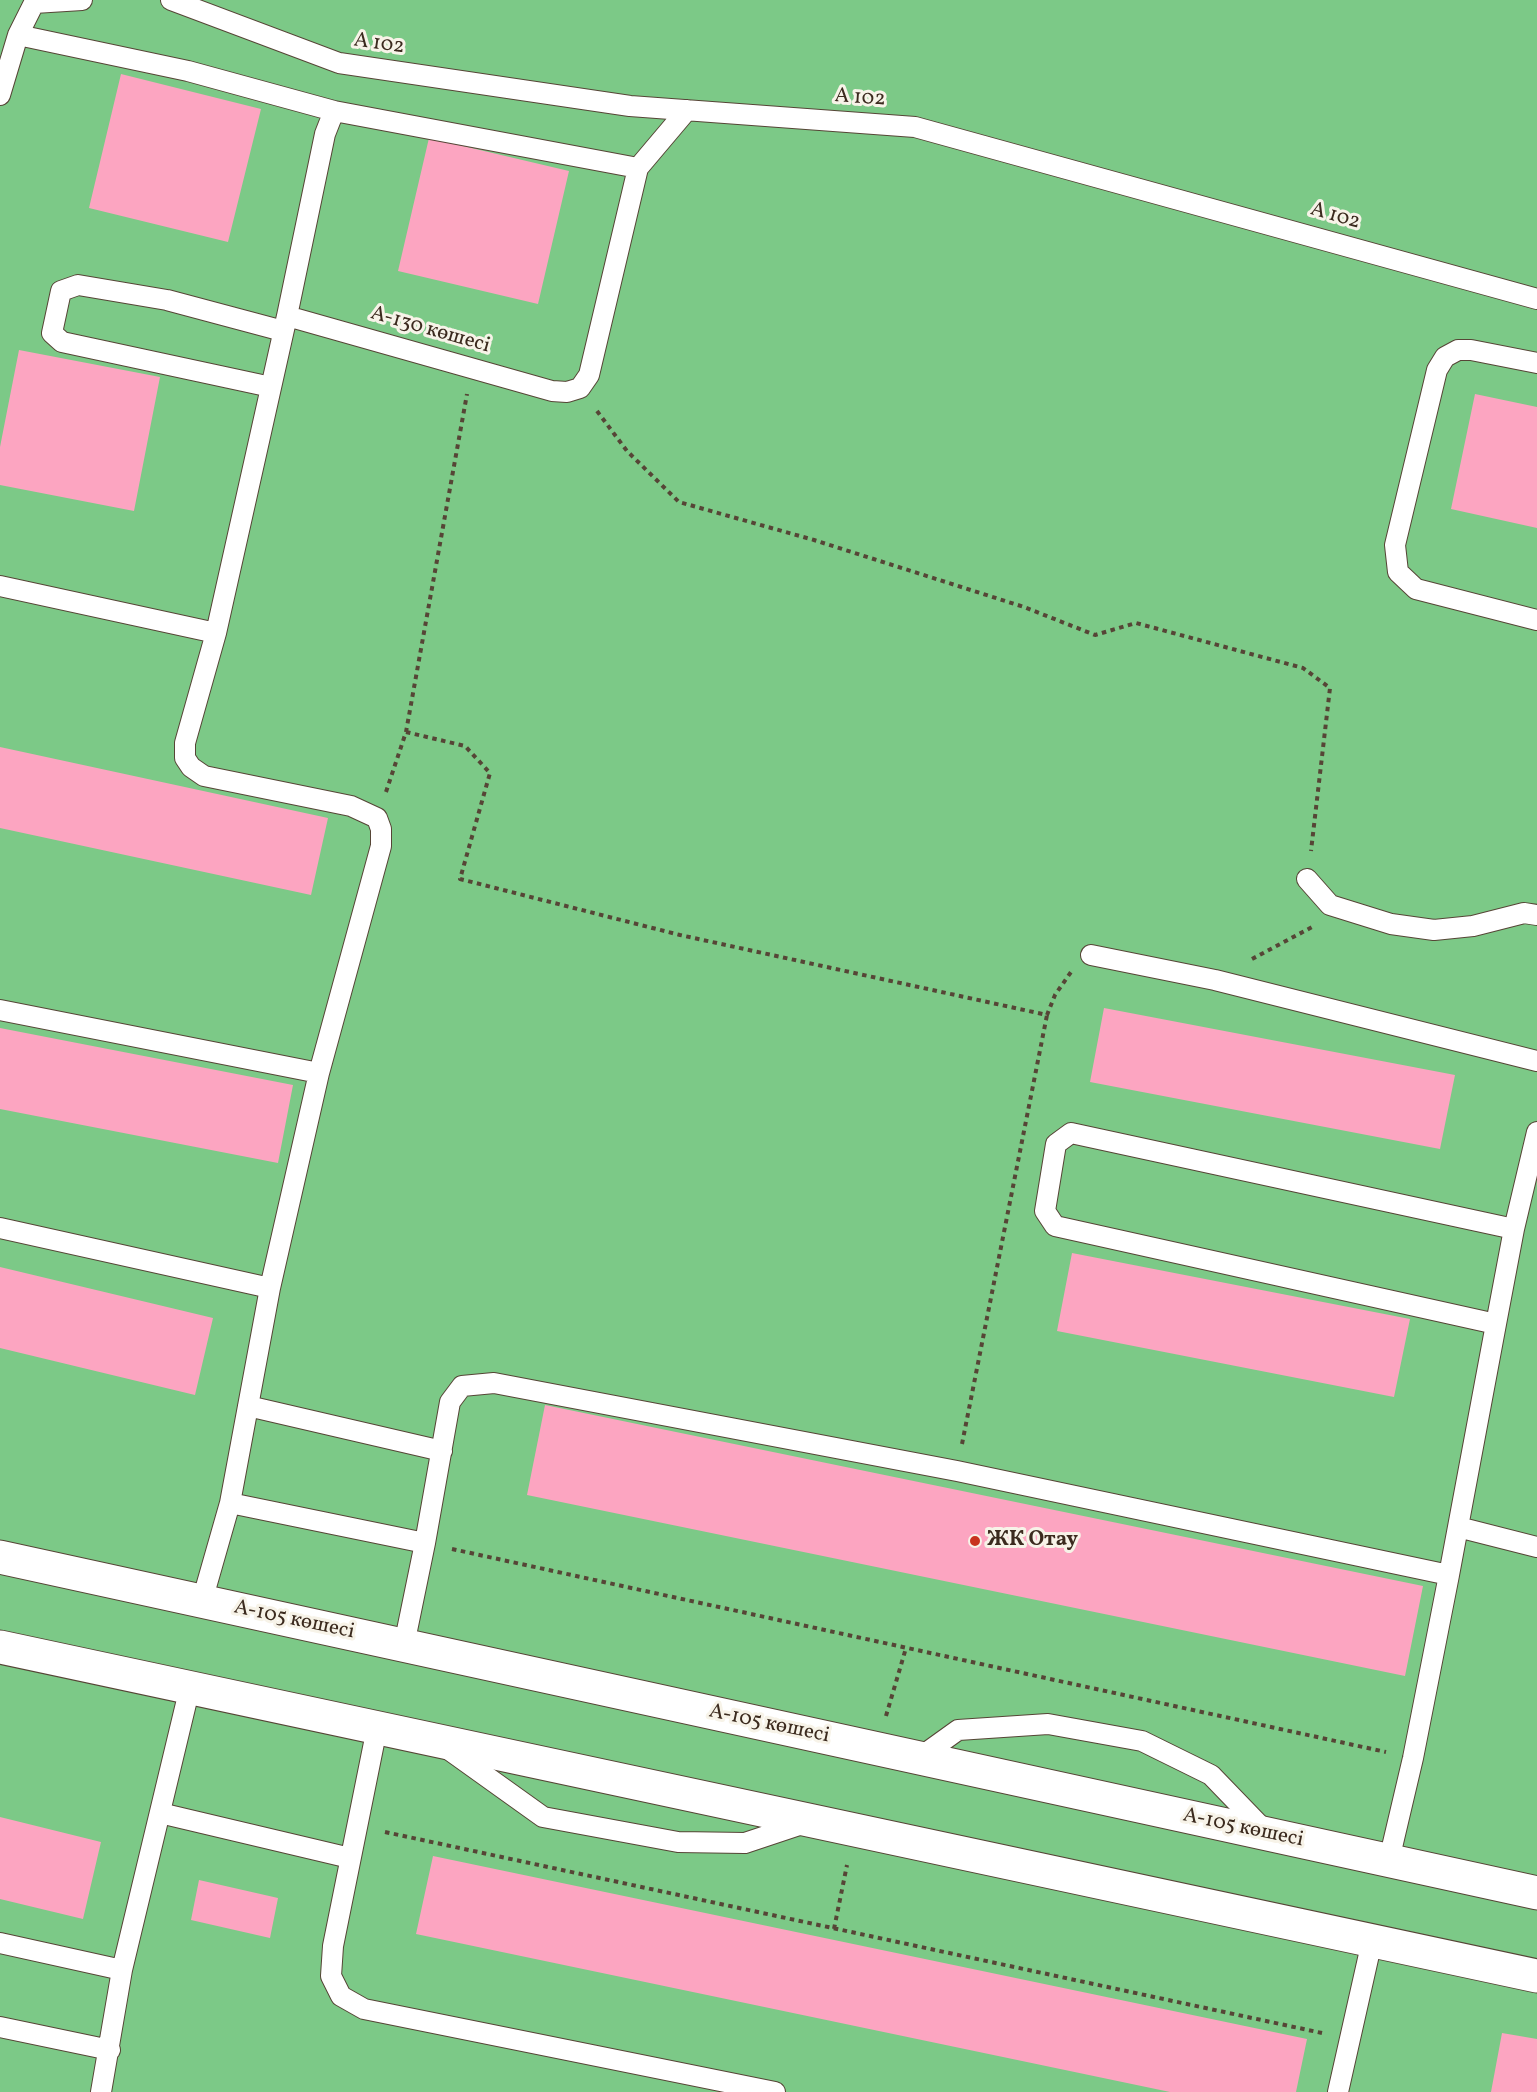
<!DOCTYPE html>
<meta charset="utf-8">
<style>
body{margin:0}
canvas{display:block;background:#eee0bf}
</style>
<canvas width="1537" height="2092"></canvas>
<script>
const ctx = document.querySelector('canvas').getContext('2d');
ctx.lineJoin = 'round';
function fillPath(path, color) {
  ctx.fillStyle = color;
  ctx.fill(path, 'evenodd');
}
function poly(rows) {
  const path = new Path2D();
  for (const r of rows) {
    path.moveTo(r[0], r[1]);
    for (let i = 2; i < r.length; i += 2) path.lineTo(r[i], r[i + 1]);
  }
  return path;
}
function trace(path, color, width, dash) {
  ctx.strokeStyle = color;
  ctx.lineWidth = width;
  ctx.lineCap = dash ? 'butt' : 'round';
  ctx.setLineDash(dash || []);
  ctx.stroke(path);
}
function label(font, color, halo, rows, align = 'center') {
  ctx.font = font + ' Vollkorn,serif';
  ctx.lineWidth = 6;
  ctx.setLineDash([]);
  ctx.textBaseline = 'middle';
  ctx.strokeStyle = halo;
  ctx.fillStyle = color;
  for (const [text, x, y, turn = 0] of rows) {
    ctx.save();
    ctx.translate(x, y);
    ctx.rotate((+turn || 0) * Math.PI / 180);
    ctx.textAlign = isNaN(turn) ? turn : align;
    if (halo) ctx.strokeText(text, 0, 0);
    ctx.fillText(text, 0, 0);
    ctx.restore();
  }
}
const green = poly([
 [0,0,1537,0,1537,2092,0,2092]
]);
const building = poly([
 [121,74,261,109,228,242,89,208],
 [429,138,569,171,538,304,398,271],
 [19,350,160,377,134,511,0,485,0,447],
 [1475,394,1537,407,1537,528,1451,509],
 [0,747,328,818,311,895,0,828],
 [1104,1008,1455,1075,1440,1149,1090,1082],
 [0,1028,293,1085,278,1163,0,1109],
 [1072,1253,1410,1319,1394,1397,1057,1331],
 [0,1267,213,1318,195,1395,0,1348],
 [545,1405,1423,1586,1405,1676,527,1495],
 [0,1817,101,1842,83,1919,0,1899],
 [433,1856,1307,2039,1296,2092,1170,2092,416,1934],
 [199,1880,278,1898,270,1938,191,1920],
 [1502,2033,1537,2039,1537,2092,1491,2092]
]);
const path = poly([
 [597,411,627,451,679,502,814,540,1024,607,1095,635,1136,623,1303,668,1330,688,1311,851],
 [406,732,465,746,490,773,460,879,680,935,1047,1015,1055,995,1071,972],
 [386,792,406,732,467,394],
 [1252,959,1314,926],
 [962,1444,1047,1015],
 [452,1549,1386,1752],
 [886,1716,906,1648],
 [385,1832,1322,2033],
 [834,1929,847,1865]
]);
const lane = poly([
 [171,0,339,63,630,106,915,127,1537,299],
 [18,35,188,71,334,111],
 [0,95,18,35,34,3,82,0],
 [287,316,325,134,334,111,638,168],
 [1537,363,1471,350,1458,350,1445,357,1437,370,1395,545,1398,572,1416,589,1537,620],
 [271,387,62,342,52,333,61,291,78,285,167,300,283,331],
 [0,586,216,633],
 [1307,879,1330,905,1391,924,1434,930,1473,926,1524,913,1537,915],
 [1091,955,1215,980,1537,1061],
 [0,1010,319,1073,270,1288],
 [319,1073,381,846,381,829,377,818,351,806,204,776,191,767,185,758,185,743,216,633,287,316,552,391,567,392,580,388,589,375,638,168,687,110],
 [0,1228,270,1288,230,1503,425,1543,450,1402,462,1386,494,1383,957,1471,1449,1575,1496,1324,1055,1226,1045,1211,1056,1144,1071,1133,1514,1229],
 [1496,1324,1514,1229,1537,1132],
 [248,1406,442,1451],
 [1458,1527,1537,1547],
 [202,1601,230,1503],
 [404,1645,425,1543],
 [377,1728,333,1946,331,1976,341,1996,364,2009,775,2092],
 [448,1749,543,1817,678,1842,745,1843,805,1823],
 [919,1758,958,1730,1048,1724,1142,1741,1211,1775,1267,1833],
 [160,1813,350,1858],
 [1389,1860,1413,1758,1449,1575],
 [0,1943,122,1970],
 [0,2027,110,2050],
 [101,2092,122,1970,190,1687],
 [1338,2092,1372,1941]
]);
const secondary = poly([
 [0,1557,1537,1893],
 [0,1647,1537,1976]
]);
const markers = [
 [975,1541,6,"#c8321e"]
];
const streetNames = [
 ["А 102",379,45,8],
 ["А 102",860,99,4],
 ["А 102",1335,217,16],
 ["А-130 көшесі",430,331,16],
 ["А-105 көшесі",294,1621,12],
 ["А-105 көшесі",769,1725,12],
 ["А-105 көшесі",1243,1829,12]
];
const poiNames = [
 ["ЖК Отау",987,1541]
];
fillPath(green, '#7cc987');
fillPath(building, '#fca5c1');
trace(lane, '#564536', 22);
trace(secondary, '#564536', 35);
trace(path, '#564536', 4, [4.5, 4.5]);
trace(lane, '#fff', 20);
trace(secondary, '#fff', 33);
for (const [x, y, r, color] of markers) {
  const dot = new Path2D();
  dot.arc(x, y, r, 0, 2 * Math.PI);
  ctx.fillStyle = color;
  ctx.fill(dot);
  trace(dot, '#f7f3e8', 2);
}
label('21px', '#3b2a1e', '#f7f3e8', streetNames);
label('bold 21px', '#3b2a1e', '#f7f3e8', poiNames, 'left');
</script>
